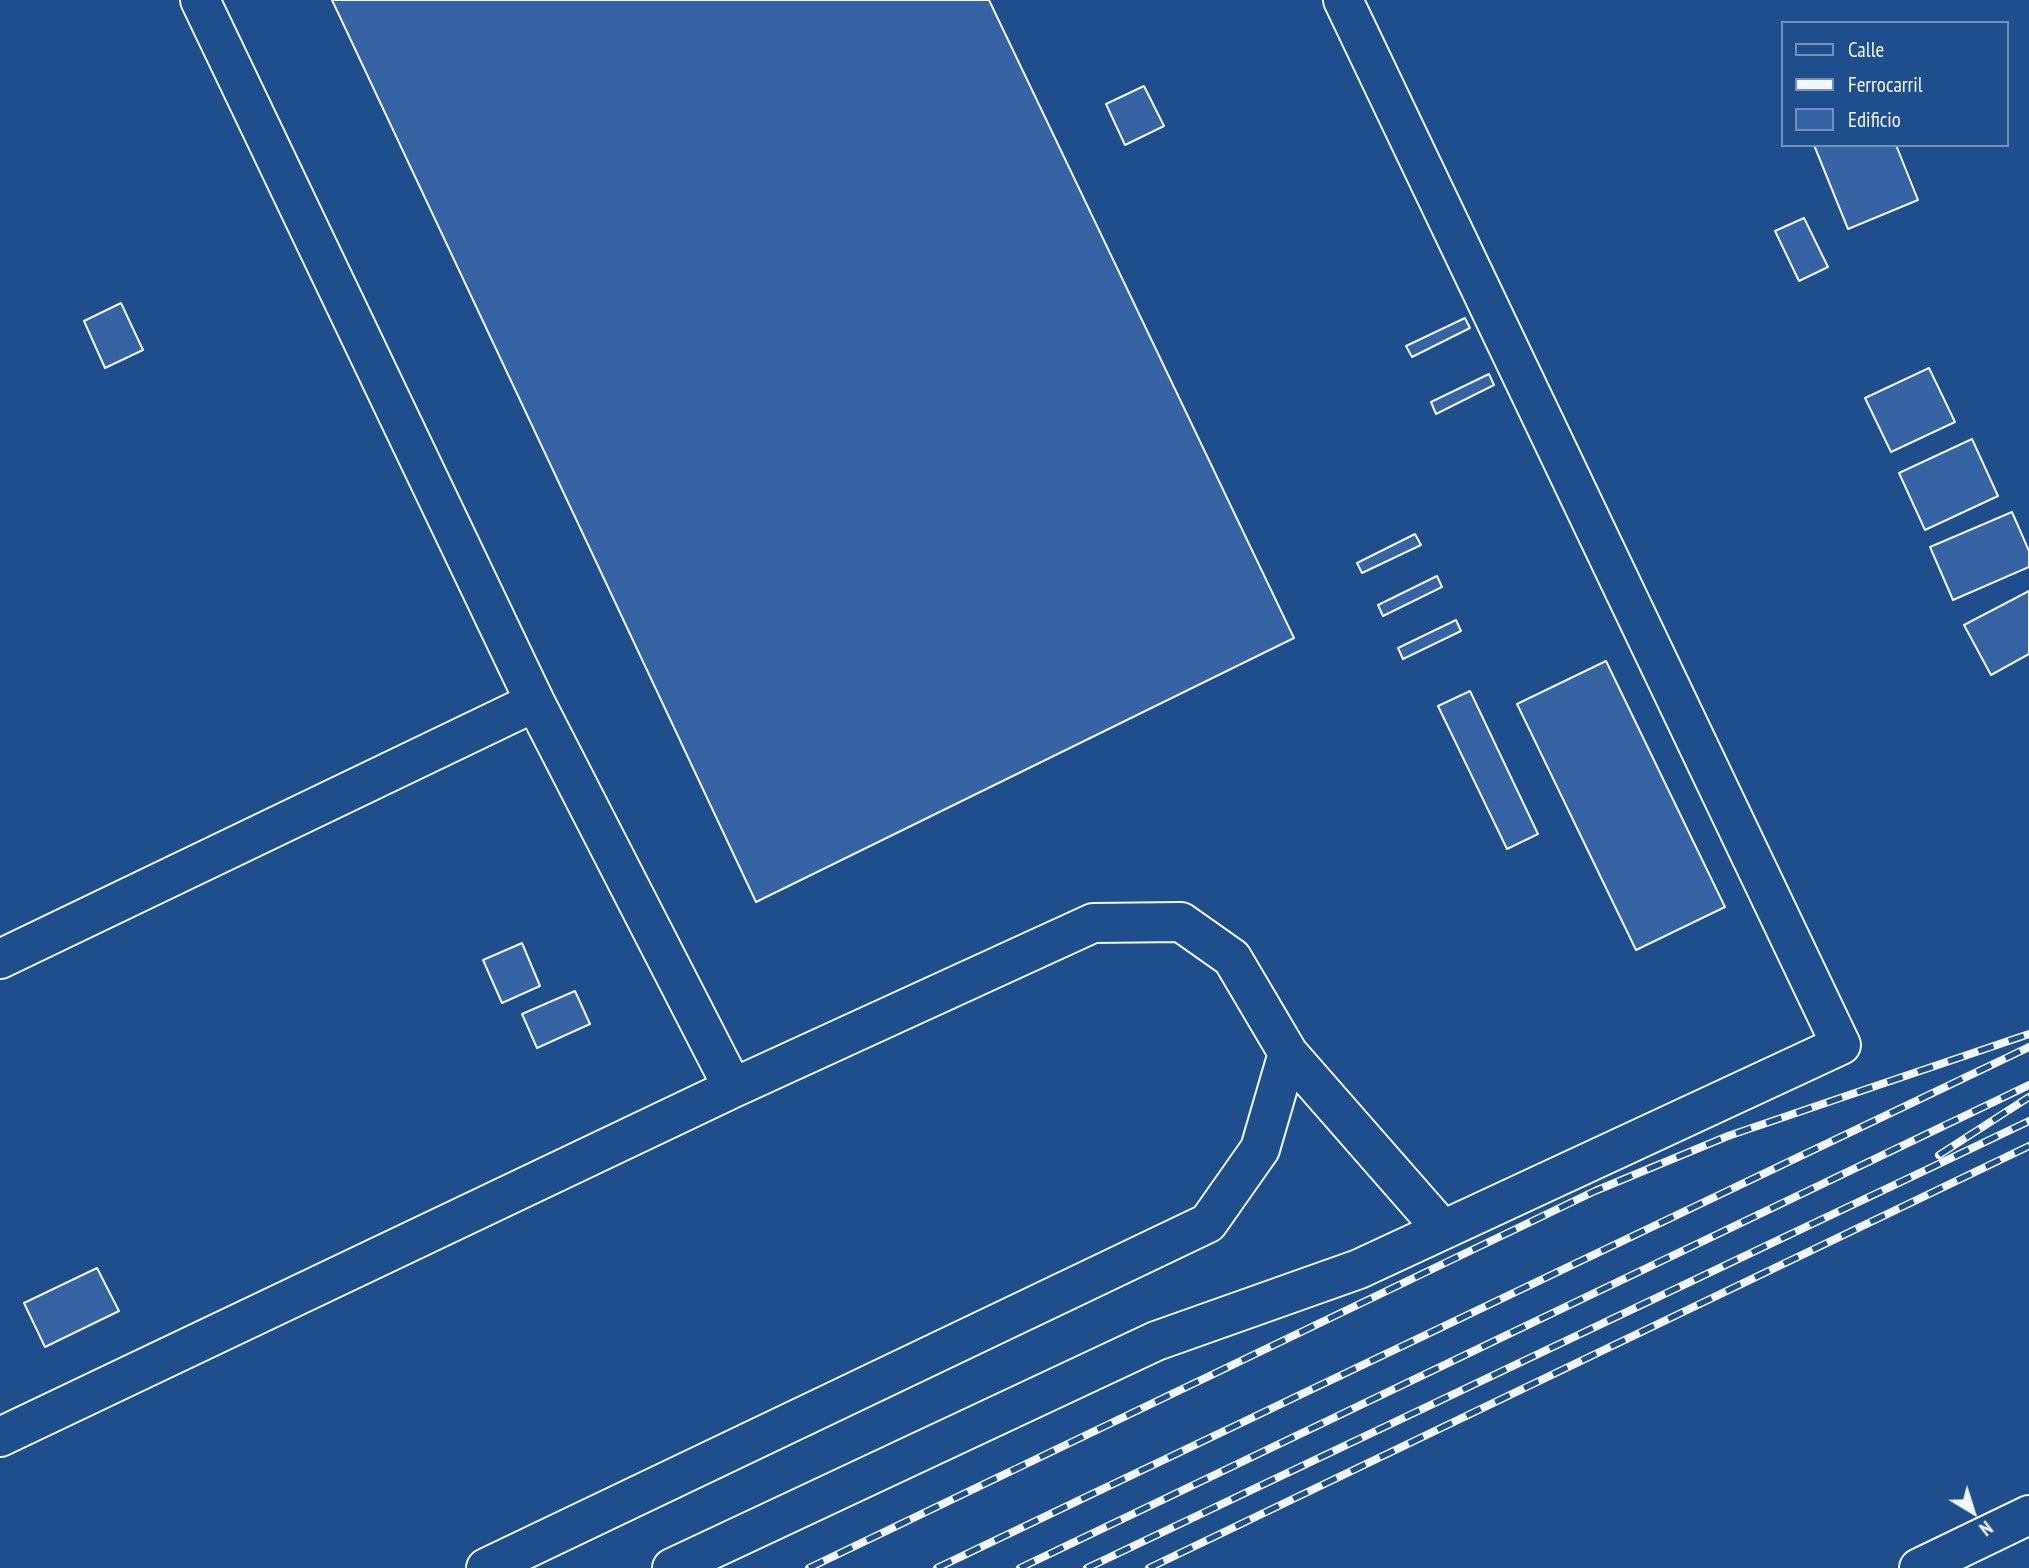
<!DOCTYPE html>
<style>
body{margin:0}
#map{position:relative;width:2029px;height:1568px;overflow:hidden;background:#1f4e8c;font-family:"PT Sans Narrow",sans-serif}
canvas{display:block}
.legend{position:absolute;left:1781px;top:21px;width:228px;height:126px;box-sizing:border-box;background:#1f4e8c;border:2px solid #7391ba;margin:0;padding:9px 12px;list-style:none;font-size:21px;color:#f2f6ff}
.legend li{display:flex;align-items:center;gap:14px;height:35px}
.legend b{width:35px;border:2px solid #7391ba}
.north{position:absolute;left:1938px;top:1477px;width:70px;height:70px;-webkit-text-stroke:5px #1f4e8c;paint-order:stroke;rotate:142deg;font-size:19px;font-weight:700;line-height:28px;text-align:center;color:#f2f6ff}
.north::after{content:'';display:block;margin:auto;width:24px;height:32px;background:#f2f6ff;clip-path:polygon(50% 0,100% 100%,50% 72%,0 100%)}
</style>
<div id="map">
<canvas width="2029" height="1568"></canvas>
<ul class="legend">
<li><b style="height:9px;background:#1f4e8c"></b>Calle</li>
<li><b style="height:9px;background:#f2f6ff"></b>Ferrocarril</li>
<li><b style="height:19px;background:#3563a3"></b>Edificio</li>
</ul>
<div class="north">N</div>
</div>
<script>
const ctx = document.querySelector('canvas').getContext('2d');
ctx.lineJoin = 'round';
function fillPath(path, color) {
  ctx.fillStyle = color;
  ctx.fill(path, 'evenodd');
}
function poly(rows) {
  const path = new Path2D();
  for (const r of rows) {
    path.moveTo(r[0], r[1]);
    for (let i = 2; i < r.length; i += 2) path.lineTo(r[i], r[i + 1]);
  }
  return path;
}
function trace(path, color, width, dash) {
  ctx.strokeStyle = color;
  ctx.lineWidth = width;
  ctx.lineCap = dash ? 'butt' : 'round';
  ctx.setLineDash(dash || []);
  ctx.stroke(path);
}
const building = poly([
 [332,0,989,0,1294,638,756,902,332,0],
 [1144,86,1164,126,1125,145,1106,104,1144,86],
 [1814,145,1896,145,1918,200,1848,229,1814,145],
 [1804,218,1828,267,1799,281,1775,231,1804,218],
 [121,303,143,350,105,368,84,321,121,303],
 [1465,318,1470,328,1412,357,1406,346,1465,318],
 [1929,368,1955,422,1891,452,1865,398,1929,368],
 [1489,374,1494,385,1436,414,1431,402,1489,374],
 [1972,439,1998,496,1925,530,1899,473,1972,439],
 [2012,512,2029,551,2029,567,1953,600,1930,547,2012,512],
 [1415,534,1421,545,1362,573,1357,563,1415,534],
 [1437,576,1442,587,1383,616,1378,605,1437,576],
 [2029,591,2029,654,1991,675,1964,625,2029,591],
 [1456,620,1461,631,1403,659,1398,648,1456,620],
 [1606,661,1725,907,1636,950,1517,704,1606,661],
 [1470,691,1538,834,1507,849,1438,706,1470,691],
 [522,943,540,986,502,1003,483,960,522,943],
 [575,991,590,1024,537,1048,522,1014,575,991],
 [97,1268,119,1311,45,1347,24,1303,97,1268]
]);
const minor = poly([
 [200,0,535,702,733,1088],
 [0,959,535,702],
 [1288,1053,1443,1230],
 [0,1437,733,1088,1093,923,1181,922,1232,958,1288,1053,1260,1149,1208,1223,486,1568],
 [672,1568,1156,1341,1359,1269,1841,1045,1343,0]
]);
const major = poly([
 [1919,1568,2029,1515]
]);
const rail = poly([
 [1939,1155,2029,1097],
 [809,1568,1595,1191,1728,1136,2029,1034],
 [937,1568,2029,1047],
 [1020,1568,2029,1085],
 [1087,1568,2029,1121],
 [1149,1568,2029,1146]
]);
fillPath(building, '#3563a3');
trace(building, '#f2f6ff', 2);
trace(minor, '#f2f6ff', 42);
trace(major, '#f2f6ff', 42);
trace(minor, '#1f4e8c', 38);
trace(major, '#1f4e8c', 38);
trace(rail, '#f2f6ff', 8);
trace(rail, '#1f4e8c', 5, [16]);
</script>
